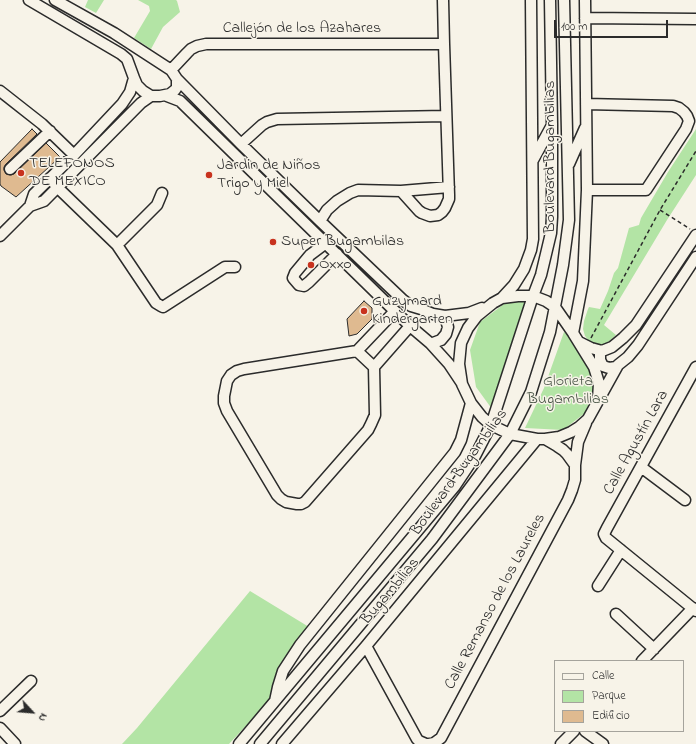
<!DOCTYPE html>
<meta charset="utf-8">
<style>
body{margin:0}
#map{position:relative;width:696px;height:744px;overflow:hidden;background:#f7f3e8;font-family:"Indie Flower",sans-serif}
canvas{display:block}
.legend{position:absolute;left:554px;top:660px;width:130px;height:72px;box-sizing:border-box;background:#f7f3e8;border:1px solid #a5a39c;margin:0;padding:5px 7px;list-style:none;font-size:12px;color:#2b2b2b}
.legend li{display:flex;align-items:center;gap:8px;height:20px}
.legend b{width:20px;border:1px solid #a5a39c}
.north{position:absolute;left:12px;top:692px;width:40px;height:40px;-webkit-text-stroke:3px #f7f3e8;paint-order:stroke;rotate:116deg;font-size:11px;font-weight:700;line-height:16px;text-align:center;color:#2b2b2b}
.north::after{content:'';display:block;margin:auto;width:14px;height:18px;background:#2b2b2b;clip-path:polygon(50% 0,100% 100%,50% 72%,0 100%)}
.scale{position:absolute;left:554px;top:20px;width:114px;height:18px;box-sizing:border-box;border:2px solid #2b2b2b;border-top:0;padding-left:5px;font-size:12px;line-height:14px;white-space:nowrap;color:#2b2b2b;-webkit-text-stroke:3px #f7f3e8;paint-order:stroke}
</style>
<div id="map">
<canvas width="696" height="744"></canvas>
<ul class="legend">
<li><b style="height:5px;background:#f7f3e8"></b>Calle</li>
<li><b style="height:11px;background:#b3e4a5"></b>Parque</li>
<li><b style="height:11px;background:#dfba90"></b>Edificio</li>
</ul>
<div class="north">N</div>
<div class="scale">100 m</div>
</div>
<script>
const ctx = document.querySelector('canvas').getContext('2d');
ctx.lineJoin = 'round';
function fillPath(path, color) {
  ctx.fillStyle = color;
  ctx.fill(path, 'evenodd');
}
function poly(rows) {
  const path = new Path2D();
  for (const r of rows) {
    path.moveTo(r[0], r[1]);
    for (let i = 2; i < r.length; i += 2) path.lineTo(r[i], r[i + 1]);
  }
  return path;
}
function trace(path, color, width, dash) {
  ctx.strokeStyle = color;
  ctx.lineWidth = width;
  ctx.lineCap = dash ? 'butt' : 'round';
  ctx.setLineDash(dash || []);
  ctx.stroke(path);
}
function label(font, color, halo, rows, align = 'center') {
  ctx.font = font + ' "Indie Flower",sans-serif';
  ctx.lineWidth = 3;
  ctx.setLineDash([]);
  ctx.textBaseline = 'middle';
  ctx.strokeStyle = halo;
  ctx.fillStyle = color;
  for (const [text, x, y, turn = 0] of rows) {
    ctx.save();
    ctx.translate(x, y);
    ctx.rotate((+turn || 0) * Math.PI / 180);
    ctx.textAlign = isNaN(turn) ? turn : align;
    if (halo) ctx.strokeText(text, 0, 0);
    ctx.fillText(text, 0, 0);
    ctx.restore();
  }
}
const green = poly([
 [88,0,104,0,96,13,85,7],
 [138,0,176,0,177,1,180,12,163,27,151,49,134,38,150,11,149,6],
 [696,129,696,175,667,220,604,325,616,335,607,343,604,344,600,345,593,343,589,341,585,336,583,329,584,321,588,309,589,307,600,309,608,291,614,273,618,268,629,228,639,225,641,218,668,172],
 [529,300,492,409,476,387,470,350,480,322,508,301],
 [564,332,571,337,589,369,595,389,585,413,563,430,525,428,544,388],
 [250,591,309,627,281,665,269,701,229,744,122,744,137,728]
]);
const building = poly([
 [32,129,37,134,6,164,4,167,4,170,6,174,11,175,14,174,46,143,60,157,16,197,1,186,0,184,0,162,32,129],
 [364,301,372,308,372,319,357,334,349,336,347,319,364,301]
]);
const path = poly([
 [660,210,690,229],
 [591,338,660,210,696,151]
]);
const minor = poly([
 [29,0,121,54,127,59,134,78,137,85,143,91,151,96,160,96,170,94,175,90,177,87,177,79],
 [55,0,114,33,171,70,177,79,241,144,320,221,403,300,411,306,421,309,433,314,445,316,469,313,482,308],
 [585,18,696,19],
 [171,70,187,53,191,49,197,46,206,44,444,44],
 [0,91,42,124,74,155],
 [167,96,180,101,410,326,430,343,449,364,461,382],
 [586,104,673,106,679,108,684,112,687,116,689,121,686,129,646,190,587,190],
 [241,144,262,125,267,122,277,119,446,116],
 [533,160,551,127],
 [569,164,585,128],
 [10,169,50,131],
 [50,178,57,187,117,245,156,303,161,306,163,307,225,267,235,267],
 [401,191,419,211,422,213,430,216,438,215,442,212,445,208,449,199,449,195,444,44,443,0],
 [30,206,34,194,74,155,122,104,130,92,134,78],
 [320,221,327,210,337,201,350,193,358,190,401,191,449,187],
 [0,236,30,206,44,201,141,103,151,96],
 [326,243,310,255,295,273,293,278,299,285,304,286,309,282,337,254],
 [117,245,157,205,162,193],
 [502,298,514,285,524,269,531,250,533,239,531,0],
 [395,311,357,351,244,369,237,371,231,375,227,381,224,396,224,403,227,411,277,495,281,499,286,502,297,504,301,504,305,502,368,430,371,424,375,415,374,367,410,326],
 [573,333,583,281,587,190,585,0],
 [579,342,591,348,602,351,612,347,623,338,636,325,696,235],
 [430,343,433,343,441,340,446,334,448,327,446,320,445,316],
 [357,351,374,367],
 [602,351,600,354,600,360,603,366,609,368,616,367,618,365],
 [696,367,607,528,604,534,606,538,696,611],
 [598,400,599,383,594,367,573,333,555,307,546,301,533,296,518,296,502,298,493,303,477,316,468,328,461,343,459,364,462,384,471,403,482,417,491,425,510,434,537,439,545,439,559,437,571,432,579,427,588,419,618,365,628,357,638,345,696,257],
 [545,439,557,446,563,450,567,454,575,465],
 [641,467,685,500],
 [598,586,621,550],
 [616,614,654,649],
 [366,646,417,739,419,741,426,744],
 [642,661,693,608],
 [275,701,278,687,283,671,300,645,455,452,461,440,471,403],
 [0,711,31,681],
 [0,728,15,744],
 [585,731,603,744],
 [239,744,455,486,475,456,491,425,533,296,541,275,551,233,552,217,552,125,550,0],
 [260,744,432,539,510,434,531,392,550,332,563,265,569,220,564,0],
 [282,744,366,646,537,439],
 [429,744,434,743,441,738,568,500,572,490,575,480,575,465,578,442,586,423],
 [561,744,574,731]
]);
const markers = [
 [21,173,4,"#c8321e"],
 [209,175,4,"#c8321e"],
 [273,242,4,"#c8321e"],
 [311,265,4,"#c8321e"],
 [364,311,4,"#c8321e"]
];
const streetNames = [
 ["Callejón de los Azahares",302,29],
 ["Boulevard Bugambilias",551,157,-90],
 ["Calle Agustín Lara",637,443,-61],
 ["Boulevard Bugambilias",460,473,-54],
 ["Bugambilias",391,592,-50],
 ["Calle Remanso de los Laureles",496,602,-62]
];
const poiNames = [
 ["TELEFONOS",29,164],
 ["DE MEXICO",29,182],
 ["Jardin de Niños",217,166],
 ["Trigo y Miel",217,184],
 ["Super Bugambilas",281,242],
 ["Oxxo",319,265],
 ["Guzymard",372,302],
 ["Kindergarten",372,320]
];
const parkNames = [
 ["Glorieta",568,382],
 ["Bugambilias",568,400]
];
fillPath(green, '#b3e4a5');
fillPath(building, '#dfba90');
trace(building, '#2b2b2b', 1);
trace(minor, '#2b2b2b', 13);
trace(path, '#2b2b2b', 1.5, [4, 3]);
trace(minor, '#f7f3e8', 10);
for (const [x, y, r, color] of markers) {
  const dot = new Path2D();
  dot.arc(x, y, r, 0, 2 * Math.PI);
  ctx.fillStyle = color;
  ctx.fill(dot);
  trace(dot, '#f7f3e8', 1.5);
}
label('16px', '#2b2b2b', '#f7f3e8', streetNames);
label('16px', '#2b2b2b', '#f7f3e8', poiNames, 'left');
label('16px', '#4d594a', '#f7f3e8', parkNames);
</script>
